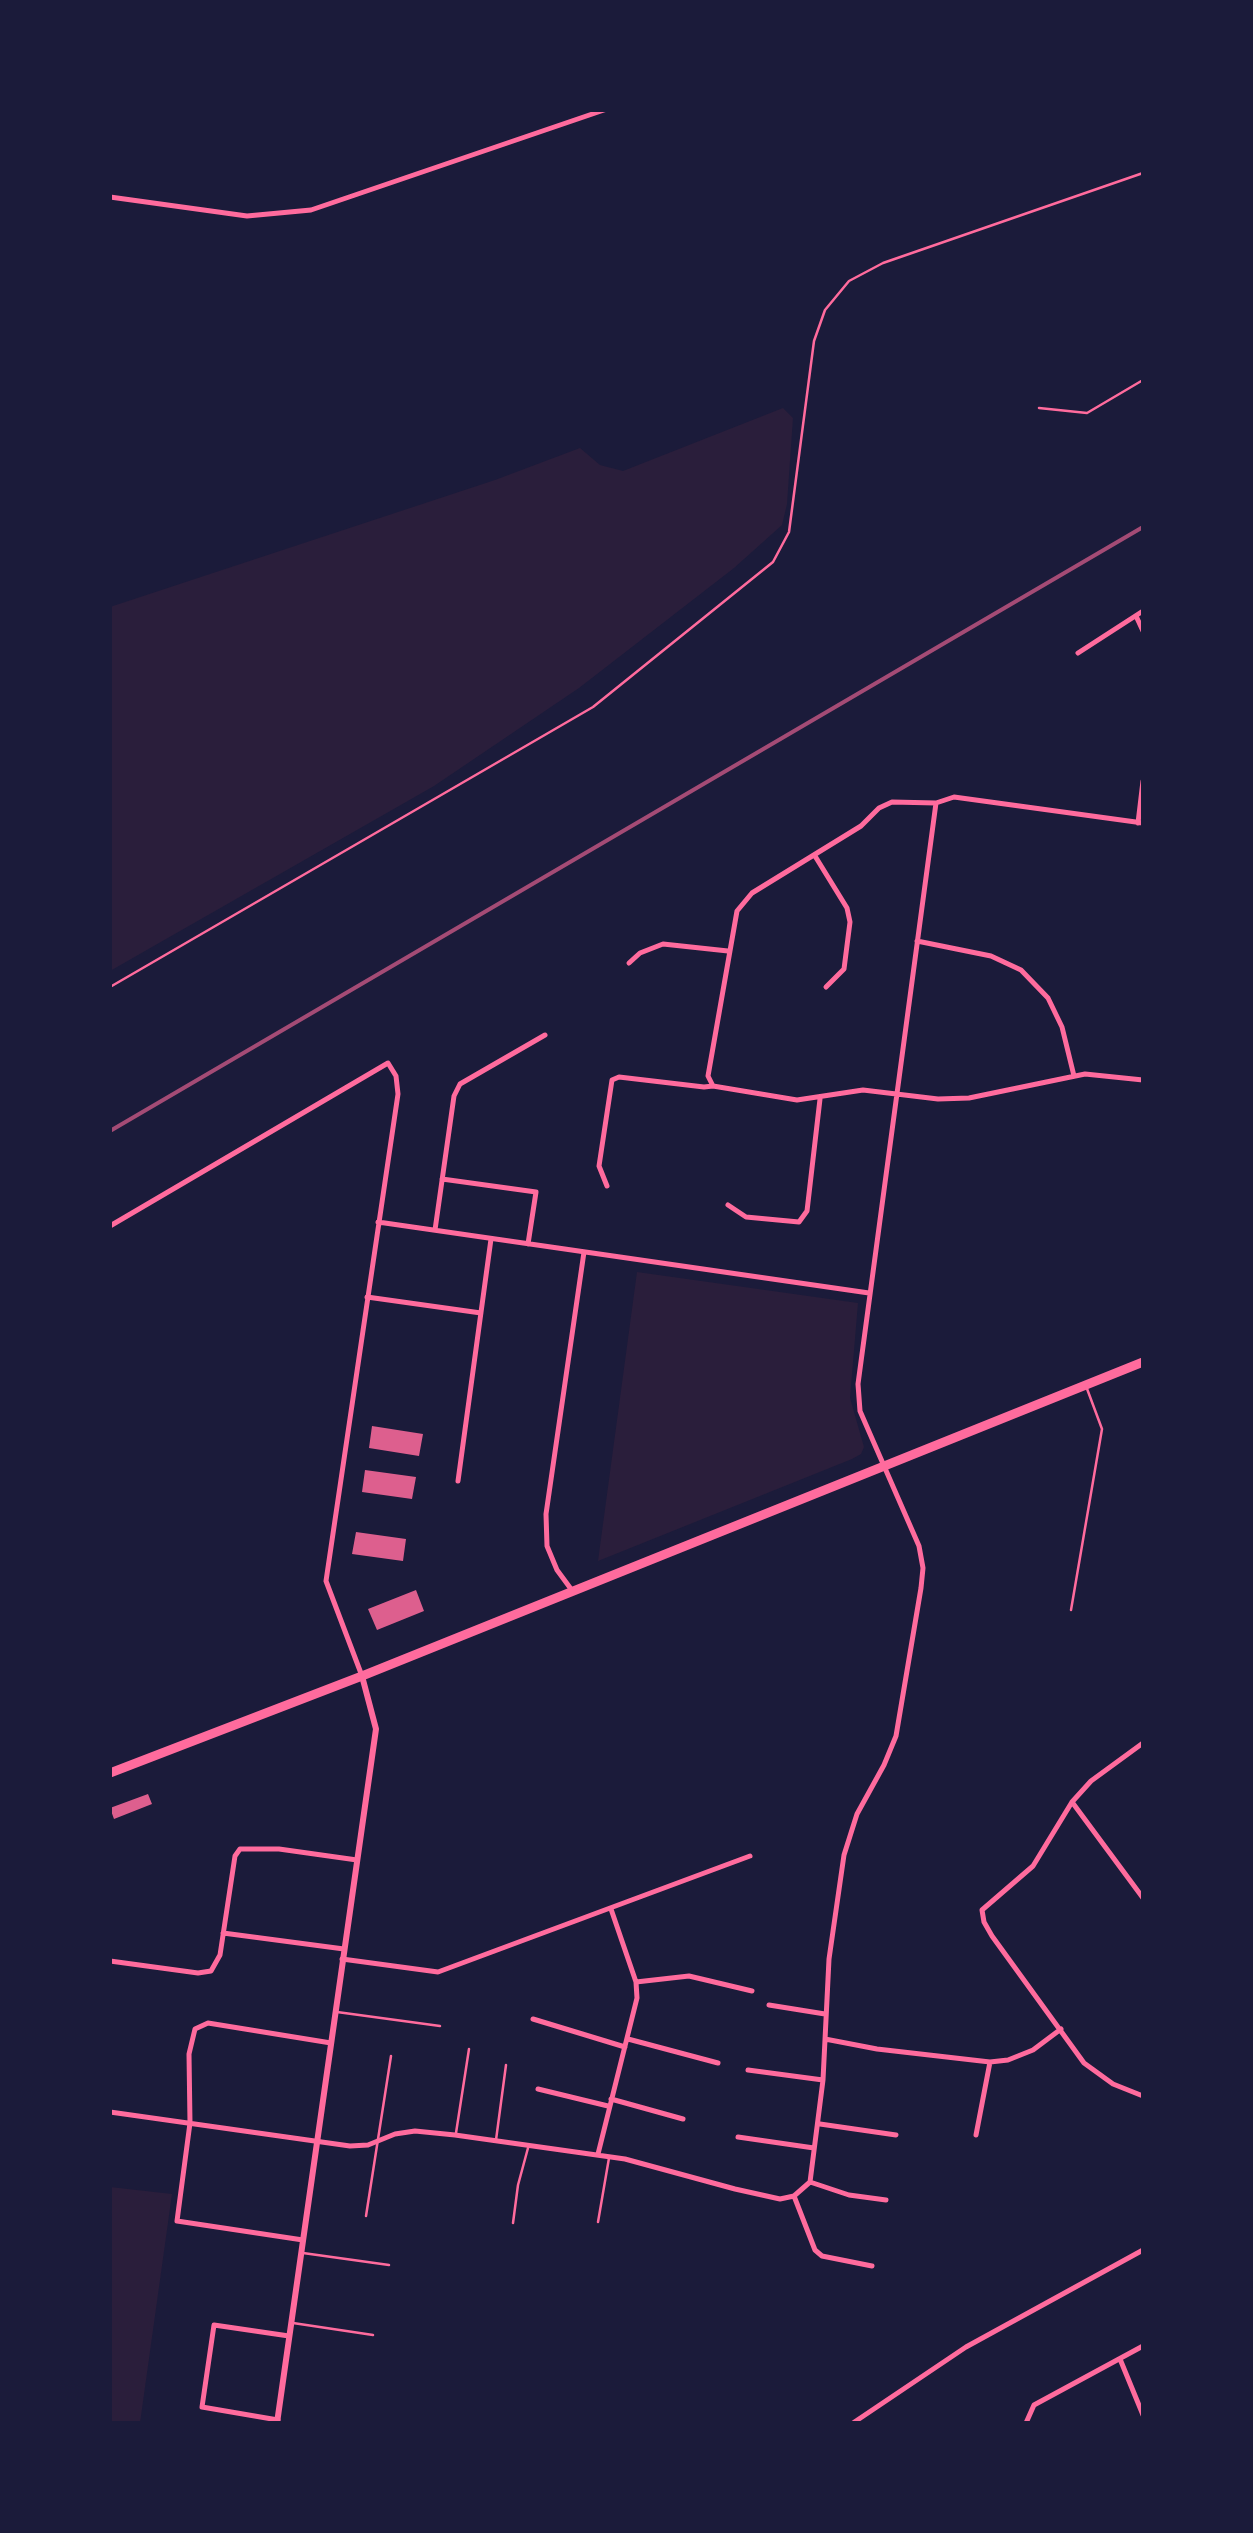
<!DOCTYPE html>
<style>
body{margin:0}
#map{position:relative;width:1253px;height:2533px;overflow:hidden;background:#1b1b3a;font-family:"Source Sans 3",sans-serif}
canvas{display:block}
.frame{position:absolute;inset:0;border:112px solid #1b1b3a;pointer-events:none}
</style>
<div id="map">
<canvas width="1253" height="2533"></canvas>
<div class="frame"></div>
</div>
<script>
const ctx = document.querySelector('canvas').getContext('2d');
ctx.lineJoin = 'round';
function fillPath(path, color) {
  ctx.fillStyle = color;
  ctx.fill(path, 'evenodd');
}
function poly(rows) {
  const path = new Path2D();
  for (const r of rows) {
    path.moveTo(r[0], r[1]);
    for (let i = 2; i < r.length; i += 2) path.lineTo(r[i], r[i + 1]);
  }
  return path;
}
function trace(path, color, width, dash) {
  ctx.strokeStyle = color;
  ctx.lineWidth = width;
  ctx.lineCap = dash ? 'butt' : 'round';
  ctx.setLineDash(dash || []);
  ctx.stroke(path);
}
const green = poly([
 [783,408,793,418,787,504,782,525,734,568,579,688,434,786,110,971,110,607,495,480,580,448,600,465,623,471],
 [637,1272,858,1303,850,1398,864,1447,861,1454,852,1459,598,1561],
 [110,2187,172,2194,140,2423,110,2423]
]);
const building = poly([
 [372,1426,423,1434,419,1456,369,1448],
 [365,1470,416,1477,412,1499,362,1492],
 [356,1532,406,1539,403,1561,352,1554],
 [416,1590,424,1611,377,1630,368,1609],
 [148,1794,152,1804,114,1819,110,1808]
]);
const service = poly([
 [1039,408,1087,413,1143,380],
 [110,987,593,707,773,562,789,532,814,341,825,310,849,281,883,263,1143,173],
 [1071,1610,1102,1429,1086,1386],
 [337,2012,440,2026],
 [456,2133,469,2049],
 [496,2140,506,2065],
 [366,2216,391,2056],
 [598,2222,609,2158],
 [513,2223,518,2185,528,2148],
 [303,2253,389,2265],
 [293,2323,373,2335]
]);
const minor = poly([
 [110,197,247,216,311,210,604,110],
 [1136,616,1143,631],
 [1078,653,1143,611],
 [1138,823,1143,781],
 [815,856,847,908,850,922,844,969,826,987],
 [917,941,991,956,1021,970,1048,998,1062,1027,1074,1076],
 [629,963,640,953,663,944,728,951],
 [713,1086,708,1076,737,911,752,893,861,826,879,808,892,802,936,803,954,797,1143,823],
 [442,1179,536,1192,528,1244],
 [607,1186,599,1166,612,1080,619,1077,704,1087,713,1086,797,1100,863,1090,938,1099,969,1098,1085,1074,1143,1080],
 [728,1205,746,1217,799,1222,807,1211,820,1099],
 [378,1222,869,1293],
 [110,1226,388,1063,396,1076,398,1094,326,1581,362,1676],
 [435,1230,454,1096,460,1084,545,1035],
 [367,1297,481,1313],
 [458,1481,491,1239],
 [571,1589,557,1570,547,1546,546,1514,584,1252],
 [1143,1743,1091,1781,1072,1802,1033,1866,982,1910,984,1922,992,1936,1084,2063,1113,2084,1143,2096],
 [1072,1802,1143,1898],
 [223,1933,344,1949],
 [342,1959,438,1972,750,1856],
 [110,1961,198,1973,211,1971,220,1955,235,1856,240,1849,279,1849,357,1860],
 [636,1982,689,1976,752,1991],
 [769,2005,825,2014],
 [533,2019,625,2047],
 [628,2039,718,2063],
 [825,2039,877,2049,990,2062,1008,2060,1033,2050,1061,2029],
 [748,2070,823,2080],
 [538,2089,608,2106],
 [611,2099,683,2119],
 [110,2112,350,2146,368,2145,395,2134,415,2131,455,2135,625,2159,735,2189,780,2199,794,2196],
 [820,2124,896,2135],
 [976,2135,990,2062],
 [738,2137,814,2148],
 [598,2154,637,1998,636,1982,611,1909],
 [810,2182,849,2195,886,2200],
 [794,2196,810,2182,823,2080,829,1959,844,1855,857,1814,884,1765,896,1736,921,1588,923,1568,919,1546,860,1411,858,1384,936,803],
 [794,2196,815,2250,822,2256,872,2266],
 [303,2240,177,2221,190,2123,189,2054,195,2029,208,2023,331,2043],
 [1120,2359,1143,2415],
 [278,2420,202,2407,214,2325,289,2336],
 [853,2423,966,2347,1143,2250],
 [1026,2423,1034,2405,1143,2346]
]);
const tertiary = poly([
 [277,2423,376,1729,362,1676]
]);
const primary = poly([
 [110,1773,362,1676,1143,1362]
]);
const rail = poly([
 [110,1131,1143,527]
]);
fillPath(green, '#2a1e3b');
fillPath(building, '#dd5f8e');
trace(service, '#ff6b9d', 2.5);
trace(minor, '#ff6b9d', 5);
trace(tertiary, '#ff6b9d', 6);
trace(primary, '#ff6b9d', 9);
trace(rail, '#a44b75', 4);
</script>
